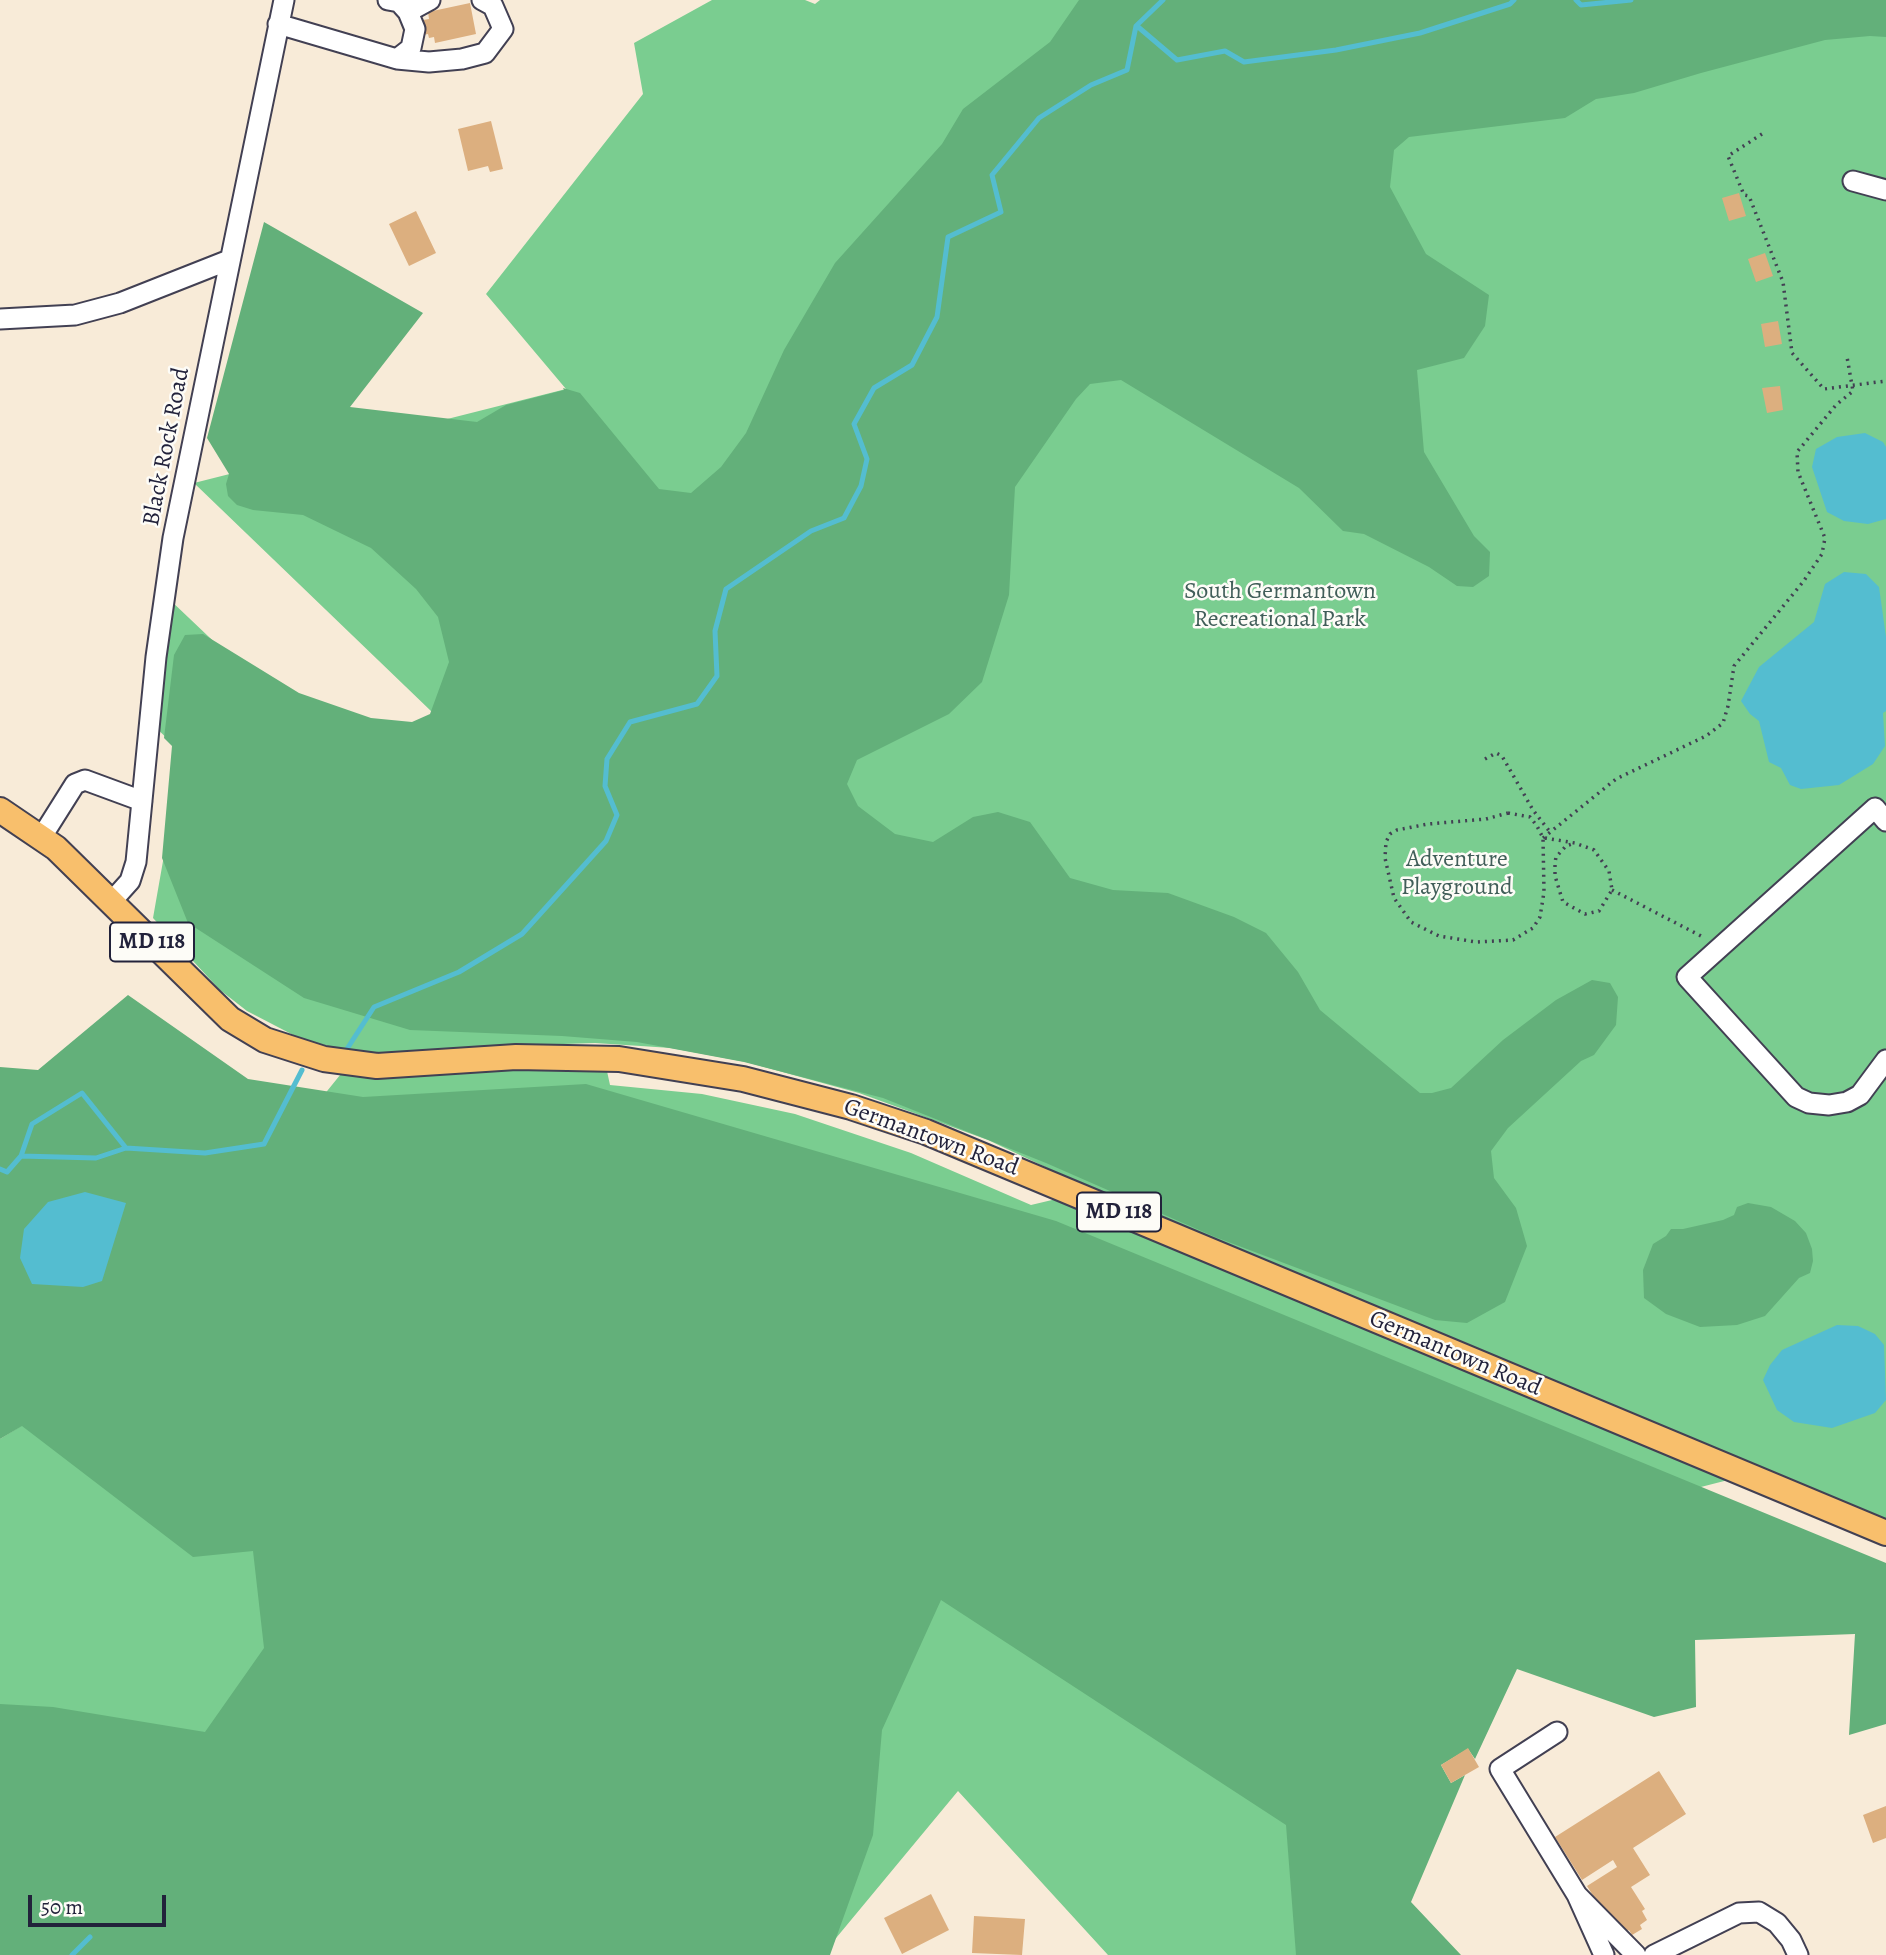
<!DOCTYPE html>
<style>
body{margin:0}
#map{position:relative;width:1886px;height:1955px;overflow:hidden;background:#f8ebd8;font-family:Alegreya,serif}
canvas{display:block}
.scale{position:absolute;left:28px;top:1895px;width:138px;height:32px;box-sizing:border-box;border:4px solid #22223b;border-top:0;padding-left:9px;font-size:21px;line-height:24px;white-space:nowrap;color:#22223b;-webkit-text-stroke:5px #fdfcf7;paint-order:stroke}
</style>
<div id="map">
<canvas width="1886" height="1955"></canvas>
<div class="scale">50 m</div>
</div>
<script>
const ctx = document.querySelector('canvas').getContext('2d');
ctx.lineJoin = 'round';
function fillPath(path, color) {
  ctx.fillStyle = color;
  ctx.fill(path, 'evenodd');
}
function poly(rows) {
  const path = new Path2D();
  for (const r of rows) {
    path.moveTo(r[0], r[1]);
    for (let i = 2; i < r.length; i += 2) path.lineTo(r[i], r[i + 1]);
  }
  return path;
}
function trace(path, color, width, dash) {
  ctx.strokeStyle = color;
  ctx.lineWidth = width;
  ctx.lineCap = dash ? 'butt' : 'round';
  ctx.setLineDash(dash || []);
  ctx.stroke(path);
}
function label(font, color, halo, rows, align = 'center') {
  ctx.font = font + ' Alegreya,serif';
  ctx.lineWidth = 5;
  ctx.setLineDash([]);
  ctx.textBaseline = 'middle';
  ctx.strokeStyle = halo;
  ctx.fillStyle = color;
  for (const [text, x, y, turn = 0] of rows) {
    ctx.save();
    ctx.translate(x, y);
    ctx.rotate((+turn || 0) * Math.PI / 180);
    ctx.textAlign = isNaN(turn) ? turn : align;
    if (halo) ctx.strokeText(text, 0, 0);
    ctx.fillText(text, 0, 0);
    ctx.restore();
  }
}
const green = poly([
 [712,0,805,0,815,4,820,0,1886,0,1886,1523,1732,1479,1557,1524,1363,1821,1413,1955,1108,1955,958,1791,822,1955,0,1955,0,1439,21,1426,290,1137,357,1054,299,1038,247,1011,220,990,153,918,166,844,174,745,152,724,169,599,348,769,537,813,194,483,566,389,486,294,643,94,634,43],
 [595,1043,671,1048,746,1062,859,1093,988,1140,1094,1190,1031,1205,911,1153,795,1114,702,1094,610,1085,602,1048,533,1045]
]);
const forest = poly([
 [1079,0,1886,0,1886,37,1870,36,1825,40,1701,73,1634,93,1596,99,1565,118,1409,137,1394,150,1390,187,1426,254,1489,295,1485,326,1464,358,1417,370,1424,452,1474,536,1490,552,1489,576,1473,587,1457,586,1429,567,1364,534,1343,531,1299,488,1121,380,1090,384,1076,399,1015,487,1009,595,982,682,949,714,857,760,847,784,858,806,895,834,933,842,973,817,998,812,1030,822,1070,878,1113,890,1168,893,1234,917,1266,933,1298,972,1320,1010,1420,1093,1432,1093,1451,1088,1503,1040,1556,1000,1592,980,1610,983,1618,997,1616,1025,1594,1055,1581,1061,1508,1128,1491,1151,1494,1178,1516,1208,1527,1246,1505,1302,1467,1323,1435,1320,1215,1237,1046,1163,883,1098,744,1062,637,1042,562,1036,410,1030,304,998,188,923,162,858,172,746,164,738,174,655,185,635,203,634,299,693,371,718,412,722,430,714,449,662,438,617,416,589,371,548,303,515,253,510,237,505,228,496,226,484,229,474,207,438,264,222,423,313,350,407,477,422,506,405,564,390,563,388,580,393,659,489,691,493,721,467,746,433,784,350,835,263,942,144,963,109,1050,42],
 [128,995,248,1079,363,1097,586,1084,1056,1221,1886,1563,1886,1724,1849,1735,1855,1634,1695,1640,1696,1707,1654,1717,1517,1669,1475,1759,1468,1749,1441,1765,1451,1783,1465,1775,1411,1902,1461,1955,1296,1955,1286,1825,941,1600,882,1730,873,1835,830,1955,0,1955,0,1704,53,1707,205,1732,264,1648,253,1551,193,1557,22,1426,0,1439,0,1067,38,1070],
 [1748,1203,1771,1207,1795,1221,1806,1233,1812,1249,1813,1261,1810,1273,1799,1278,1765,1316,1737,1325,1700,1327,1666,1314,1644,1298,1643,1270,1653,1244,1666,1236,1671,1229,1683,1229,1723,1220,1734,1215,1737,1207]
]);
const water = poly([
 [1865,433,1883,442,1886,447,1886,519,1868,524,1844,521,1827,512,1812,467,1816,449,1837,437],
 [1844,572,1866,574,1879,587,1886,637,1886,711,1883,713,1885,746,1873,764,1839,785,1801,789,1790,785,1781,768,1769,762,1759,721,1750,714,1741,701,1759,667,1814,622,1825,584],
 [85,1192,126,1203,102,1281,83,1287,32,1284,20,1258,24,1229,48,1202],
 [1837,1325,1858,1326,1875,1334,1884,1345,1886,1400,1875,1413,1832,1428,1794,1422,1777,1410,1763,1380,1770,1365,1782,1350]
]);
const stream = poly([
 [1576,0,1581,5,1631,0],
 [1137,26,1177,60,1225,51,1244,62,1336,50,1420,33,1510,4,1514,0],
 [345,1052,374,1007,459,972,522,934,606,841,617,815,605,786,607,759,630,722,697,704,717,676,715,631,726,589,811,531,844,518,861,486,867,459,854,424,874,388,912,365,937,317,948,237,1001,212,992,175,1039,118,1091,85,1127,70,1136,26,1163,0],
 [21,1156,96,1158,126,1148],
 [0,1169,7,1172,21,1156,32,1124,82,1093,126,1148,205,1153,264,1144,302,1070],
 [72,1955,90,1937]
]);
const building = poly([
 [470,3,476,34,435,43,434,37,429,38,428,34,423,35,421,27,424,26,423,20,429,19,428,12],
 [491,121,503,169,490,172,488,166,468,171,458,129],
 [1739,193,1746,216,1729,221,1722,198],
 [416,211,436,253,409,266,389,224],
 [1765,253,1773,276,1756,282,1748,259],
 [1778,321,1782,344,1765,347,1761,324],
 [1780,386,1783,410,1767,413,1762,388],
 [1468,1748,1479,1767,1451,1783,1441,1765],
 [1659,1771,1686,1814,1633,1848,1650,1875,1631,1887,1645,1909,1642,1911,1647,1920,1640,1925,1642,1929,1632,1935,1629,1930,1619,1937,1587,1886,1617,1867,1613,1860,1582,1880,1555,1837],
 [1886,1806,1886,1838,1873,1843,1863,1815],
 [931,1894,949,1930,902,1954,884,1918],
 [974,1916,1025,1919,1022,1955,972,1953]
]);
const path = poly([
 [1762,134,1728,156,1744,195,1749,196,1783,282,1792,353,1824,389,1886,381],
 [1485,759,1496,753,1502,756,1533,810,1550,832],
 [1508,813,1530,817,1537,826,1543,838,1544,892,1540,917,1533,928,1513,940,1476,942,1439,936,1411,922,1394,898,1385,858,1386,842,1390,834,1397,830,1428,824,1486,819,1508,813],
 [1543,838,1616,779,1706,736,1723,723,1728,706,1734,666,1803,582,1822,554,1825,538,1798,472,1797,452,1836,405,1853,391,1847,357],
 [1545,838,1575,843,1594,850,1609,871,1612,890,1599,911,1585,914,1563,902,1555,876,1555,863,1556,857,1566,846,1575,843],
 [1612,890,1703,937]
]);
const minor = poly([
 [408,12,430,0],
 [278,24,397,59,411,48,415,29,408,12,399,2,388,0],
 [397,59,429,62,462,59,485,53,503,29,493,6,482,0],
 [1853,181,1886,190],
 [0,319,75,315,120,303,229,260],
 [1886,821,1875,808,1687,977,1796,1097,1809,1103,1829,1105,1847,1102,1860,1095,1886,1060],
 [41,838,75,784,85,780,142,801],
 [112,901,130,881,136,862,156,657,173,538,284,0],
 [1557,1732,1500,1769,1577,1895],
 [1604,1955,1577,1895,1636,1955],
 [1654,1955,1739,1913,1759,1912,1777,1923,1791,1940,1798,1955]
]);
const major = poly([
 [0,810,56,848,230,1019,265,1040,324,1059,377,1066,516,1057,619,1059,743,1079,851,1107,926,1132,1886,1533]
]);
const shields = [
 [152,942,84],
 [1119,1212,84]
];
const shieldNames = [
 ["MD 118",152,942],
 ["MD 118",1119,1212]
];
const streetNames = [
 ["Black Rock Road",167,447,-79],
 ["Germantown Road",931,1138,20],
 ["Germantown Road",1455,1354,23]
];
const parkNames = [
 ["South Germantown",1280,592],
 ["Recreational Park",1280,620],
 ["Adventure",1457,860],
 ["Playground",1457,888]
];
fillPath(green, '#7acd90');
fillPath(forest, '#63b07a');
fillPath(water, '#54bdd0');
trace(stream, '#54bdd0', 5);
fillPath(building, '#dcaf7f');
trace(minor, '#424053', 23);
trace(major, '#424053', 28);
trace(path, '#424053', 3.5, [2, 5]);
trace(minor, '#fff', 19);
trace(major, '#f8bf6c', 24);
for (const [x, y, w] of shields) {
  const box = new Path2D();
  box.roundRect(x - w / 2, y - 19.5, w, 39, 5);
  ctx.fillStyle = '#fdfcf7';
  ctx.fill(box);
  trace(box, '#22223b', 2);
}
label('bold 23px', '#22223b', null, shieldNames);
label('24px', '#22223b', '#fdfcf7', streetNames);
label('24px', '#415e59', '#fdfcf7', parkNames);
</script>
